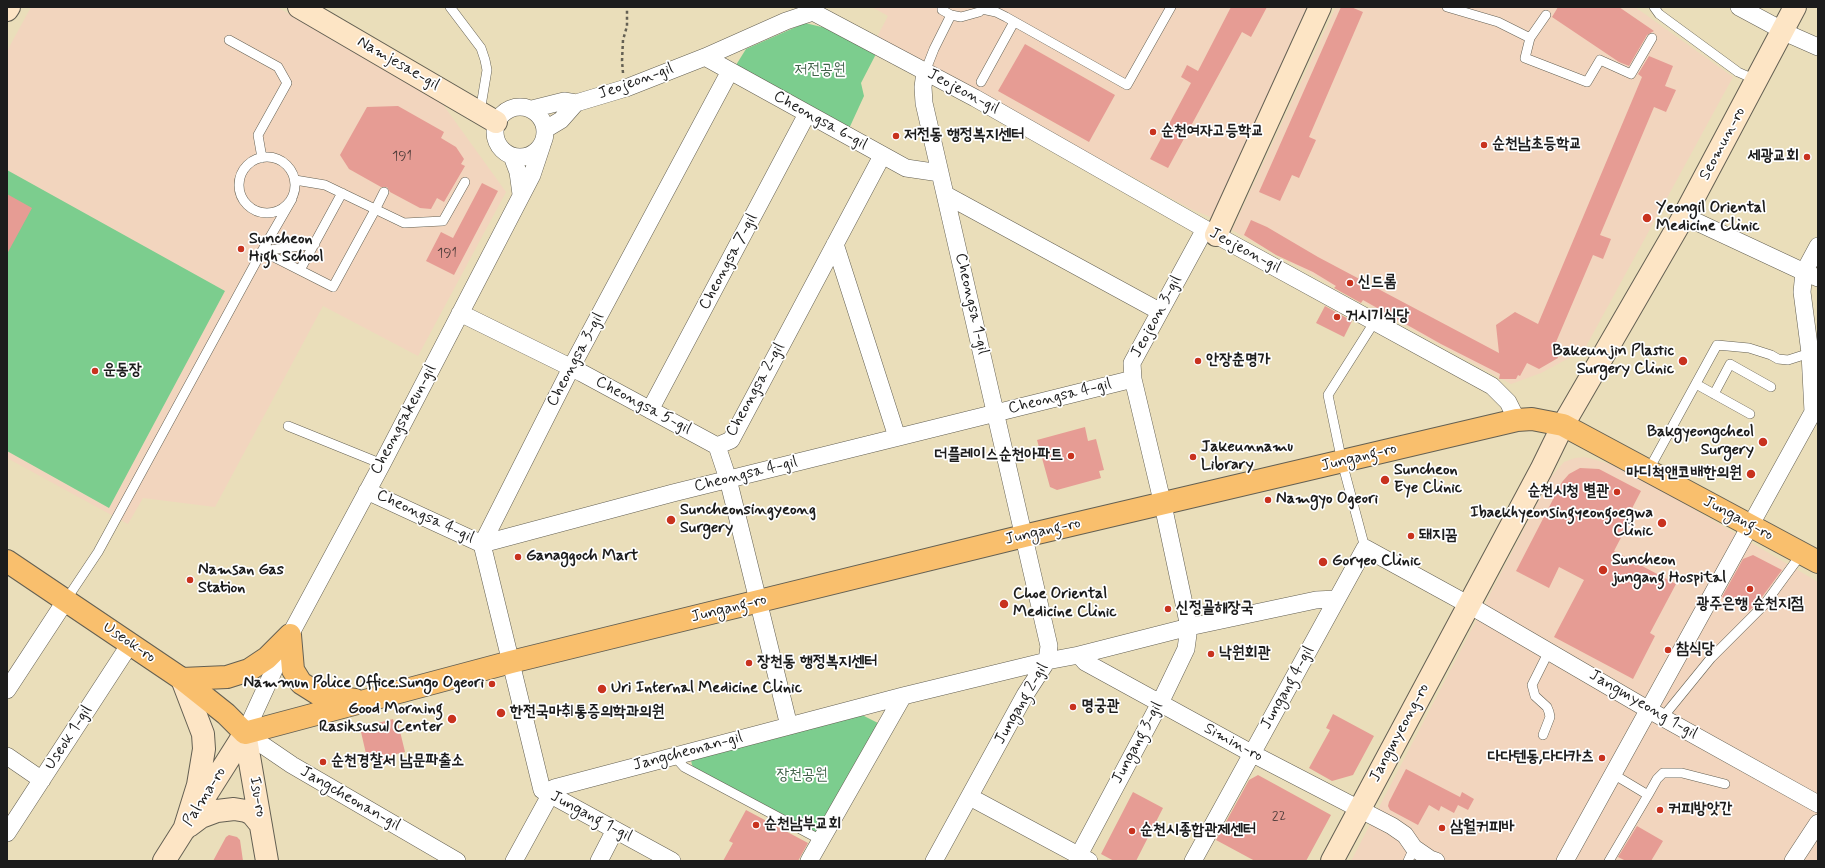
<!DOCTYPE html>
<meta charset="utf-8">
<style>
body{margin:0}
#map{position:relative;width:1825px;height:868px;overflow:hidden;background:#eadeba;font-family:Mynerve,sans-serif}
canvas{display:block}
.frame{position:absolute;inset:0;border:8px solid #1c1c1c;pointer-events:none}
</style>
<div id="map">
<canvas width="1825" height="868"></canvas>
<div class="frame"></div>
</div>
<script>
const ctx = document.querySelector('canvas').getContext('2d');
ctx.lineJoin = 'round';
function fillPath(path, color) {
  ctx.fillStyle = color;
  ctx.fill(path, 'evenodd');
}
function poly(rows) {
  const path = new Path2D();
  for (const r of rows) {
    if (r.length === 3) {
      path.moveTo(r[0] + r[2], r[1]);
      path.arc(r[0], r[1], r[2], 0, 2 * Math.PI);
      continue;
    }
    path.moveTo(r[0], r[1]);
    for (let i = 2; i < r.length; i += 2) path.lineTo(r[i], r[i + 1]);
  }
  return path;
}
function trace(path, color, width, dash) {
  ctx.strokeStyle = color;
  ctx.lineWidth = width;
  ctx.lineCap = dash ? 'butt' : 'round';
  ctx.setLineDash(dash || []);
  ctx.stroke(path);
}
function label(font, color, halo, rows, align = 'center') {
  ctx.font = font + ' Mynerve,"Poor Story",sans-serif';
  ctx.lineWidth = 3.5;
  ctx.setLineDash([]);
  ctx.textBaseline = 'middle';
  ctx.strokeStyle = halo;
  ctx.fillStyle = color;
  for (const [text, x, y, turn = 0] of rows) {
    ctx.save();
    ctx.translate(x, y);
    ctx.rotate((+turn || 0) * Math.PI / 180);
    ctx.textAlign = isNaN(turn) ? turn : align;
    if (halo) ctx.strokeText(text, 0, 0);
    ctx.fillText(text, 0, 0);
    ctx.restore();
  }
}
const built = poly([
 [31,7,277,7,439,99,506,192,418,356,323,306,215,507,143,498,128,524,7,458,7,51],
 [872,7,1313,7,1215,219,1191,209,877,37,888,16],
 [1336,7,1635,7,1733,77,1584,350,1541,373,1511,384,1232,230],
 [1585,457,1624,468,1818,582,1818,861,1351,861,1551,477,1564,462,1575,458]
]);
const green = poly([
 [805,23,830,29,876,54,861,83,864,96,847,133,736,65,746,49],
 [7,170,225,291,109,508,7,451],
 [858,713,880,724,820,835,695,769,692,765,691,760]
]);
const building = poly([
 [1231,7,1267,7,1251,37,1242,32,1168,168,1150,159,1191,83,1181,77,1187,65,1198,71],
 [1341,7,1351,7,1363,12,1309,137,1316,140,1299,178,1292,175,1280,201,1259,192],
 [1558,7,1619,7,1654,31,1647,35,1629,66,1619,62,1552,17],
 [1025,44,1115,95,1089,142,998,91],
 [1649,56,1673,66,1665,86,1676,90,1666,112,1654,107,1600,235,1611,239,1603,259,1593,255,1556,342,1558,358,1539,369,1527,363,1520,376,1518,375,1516,379,1499,379,1500,374,1441,344,1363,300,1361,303,1334,288,1336,286,1313,272,1276,255,1244,235,1251,220,1267,227,1318,257,1499,353,1496,325,1515,312,1538,324,1642,77,1638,74],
 [398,106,444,132,441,138,456,147,464,159,461,164,465,166,444,202,437,198,431,209,420,208,390,192,387,187,381,187,349,169,340,155,367,107],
 [482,183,498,191,454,275,426,261,441,232,453,238],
 [7,194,32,208,7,254],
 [1325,306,1352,321,1344,337,1316,323],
 [1085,427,1088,441,1096,439,1104,470,1099,471,1101,478,1057,490,1050,487,1037,440],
 [1580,468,1599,469,1641,491,1625,522,1628,524,1614,551,1676,584,1650,633,1655,636,1633,679,1554,637,1584,580,1559,567,1549,588,1516,571,1562,482,1569,474],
 [1753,555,1782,570,1759,601,1749,611,1722,597,1743,559],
 [1333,714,1374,736,1353,775,1332,781,1309,768,1330,730,1326,728],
 [393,719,394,724,398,723,405,752,388,756,388,759,376,762,374,756,367,758,361,732,368,730,367,726],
 [1406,769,1460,797,1462,792,1474,799,1468,810,1458,805,1454,813,1441,806,1439,811,1429,805,1418,825,1390,810,1388,806,1389,802],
 [1258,775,1331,815,1306,861,1255,861,1216,840,1249,780],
 [1133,792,1163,808,1136,861,1114,861,1101,854],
 [746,810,808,843,798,861,723,861,733,843,729,841],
 [1637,826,1663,841,1651,861,1626,861,1618,857],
 [229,835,237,837,240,840,243,861,213,861,226,837]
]);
const path = poly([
 [623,73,622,61,623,40,627,26,627,7]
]);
const lane = poly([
 [450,7,481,48,485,60,487,70,480,112],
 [942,7,942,10,951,15,961,17,979,12,982,9,982,7],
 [1447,7,1498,22,1530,38,1546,15],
 [1654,7,1659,14,1738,72,1756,80],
 [982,9,996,12,1006,17,1127,85,1171,7],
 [1530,38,1525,58,1587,82,1600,60,1631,74,1652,38],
 [229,40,278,67,287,83,258,135,262,158],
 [925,72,934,49,951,15],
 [981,82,1014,22],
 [267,185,28],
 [295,180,325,185,404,223,443,221,465,182],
 [262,251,333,287,375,210,384,192],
 [262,251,315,244],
 [300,270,342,193],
 [1696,384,1750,414],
 [1714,394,1730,364,1771,387],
 [288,426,382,464],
 [1648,471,1717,345,1749,348,1771,355,1778,359,1788,360,1810,353,1818,347],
 [1365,548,1342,462,1328,395,1375,321],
 [66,600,98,552,262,251,292,199],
 [1663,717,1711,658,1764,605,1802,553],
 [1543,735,1550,717,1549,712,1547,707,1535,696,1532,685,1549,651],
 [674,756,684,767,821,840],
 [1648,795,1657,779,1663,773,1682,773,1725,784],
 [1408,861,1414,848],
 [1609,861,1648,795,1613,774]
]);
const street = poly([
 [1739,7,1793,36,1818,47],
 [705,57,906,168,940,173],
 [925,72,923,87,924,103,1049,646,1047,661,1025,695,934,861],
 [520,132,25],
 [532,109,564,101,576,103,626,88,705,57,786,21,813,12,975,98,1205,229,1492,386,1508,402,1517,420],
 [546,129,561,120,576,103],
 [512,156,518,172,521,194],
 [946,195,1159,311],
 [1684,216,1804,272,1818,246],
 [835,244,897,437],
 [460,313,582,373,717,446],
 [650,410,807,114],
 [717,446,731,440,882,156],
 [717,446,728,479,789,726],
 [367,491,482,544,673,493,1133,379],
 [1079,655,1189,627,1316,600,1337,599],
 [7,690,66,600],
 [7,756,42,780],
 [970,797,1089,861],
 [7,833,130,644],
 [1079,855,1160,703,1186,649,1189,627,1163,505,1133,379,1132,363,1205,229],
 [457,861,292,765,245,733,290,635,382,464,532,175,542,145],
 [514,861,554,788,903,696,1047,661,1079,655,1085,662,1251,753,1392,826,1405,835,1414,848,1430,859,1436,861],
 [599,861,615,830],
 [672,861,542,790,482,544,571,368,730,71],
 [809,861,903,696],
 [1193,861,1365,548,1469,605,1649,710,1818,804],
 [1565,861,1813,412,1810,353,1802,292,1804,272,1818,278],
 [1793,861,1818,823]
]);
const secondary = poly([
 [299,7,496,122],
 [7,10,9,7],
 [1216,235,1320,7],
 [182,679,203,734,204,749,198,785,184,830],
 [245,733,267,861],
 [189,826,201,817,217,811,234,809,246,811,252,814,261,825],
 [164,861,245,733],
 [1332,861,1541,470,1563,425,1684,216,1795,7]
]);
const primary = poly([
 [7,561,182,679,226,714,245,733,511,662,1024,536,1517,420,1532,419,1563,425,1818,562],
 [182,679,227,677,249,670,267,658,290,635,293,670,301,683,320,695,355,700]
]);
const markers = [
 [1153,132,4,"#c8321e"],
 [896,136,4,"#c8321e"],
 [1484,145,4,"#c8321e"],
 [1807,157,4,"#c8321e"],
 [1647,218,5,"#c8321e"],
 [241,249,4,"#c8321e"],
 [1350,283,4,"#c8321e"],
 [1337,317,4,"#c8321e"],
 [1198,361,4,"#c8321e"],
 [1683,361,5,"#c8321e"],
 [95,371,4,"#c8321e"],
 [1763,442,5,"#c8321e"],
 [1071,456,4,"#c8321e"],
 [1193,457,4,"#c8321e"],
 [1751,474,5,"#c8321e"],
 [1385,480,5,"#c8321e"],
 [1617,492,4,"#c8321e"],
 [1268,500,4,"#c8321e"],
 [671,520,5,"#c8321e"],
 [1662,523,5,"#c8321e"],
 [1411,536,4,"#c8321e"],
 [518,557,4,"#c8321e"],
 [1323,562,5,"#c8321e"],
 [1603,570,5,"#c8321e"],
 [190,580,4,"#c8321e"],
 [1750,589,4,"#c8321e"],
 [1004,604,5,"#c8321e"],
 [1168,609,4,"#c8321e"],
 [1668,650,4,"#c8321e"],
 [1211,654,4,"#c8321e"],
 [749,663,4,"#c8321e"],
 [492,684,4,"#c8321e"],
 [602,689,5,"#c8321e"],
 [1073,707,4,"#c8321e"],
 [501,713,5,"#c8321e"],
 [452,719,5,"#c8321e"],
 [1602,758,4,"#c8321e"],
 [323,762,4,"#c8321e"],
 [1660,810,4,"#c8321e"],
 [756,825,4,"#c8321e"],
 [1442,828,4,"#c8321e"],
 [1132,831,4,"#c8321e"]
];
const numberNames = [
 ["191",402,157],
 ["191",447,254],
 ["22",1279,817]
];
const streetNames = [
 ["Namjesae-gil",398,64,30],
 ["Jeojeon-gil",636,82,-20],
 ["Jeojeon-gil",963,92,28],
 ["Cheongsa 6-gil",820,121,29],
 ["Seomun-ro",1723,144,-62],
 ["Jeojeon-gil",1245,251,28],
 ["Cheongsa 7-gil",729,262,-62],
 ["Cheongsa 1-gil",971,304,77],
 ["Jeojeon 3-gil",1157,317,-62],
 ["Cheongsa 3-gil",576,360,-62],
 ["Cheongsa 2-gil",756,390,-61],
 ["Cheongsa 4-gil",1060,397,-14],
 ["Cheongsa 5-gil",643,406,28],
 ["Cheongsakeun-gil",404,420,-62],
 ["Jungang-ro",1359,458,-14],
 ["Cheongsa 4-gil",746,475,-14],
 ["Cheongsa 4-gil",425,517,25],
 ["Jungang-ro",1738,519,28],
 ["Jungang-ro",1043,532,-13],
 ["Jungang-ro",729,609,-14],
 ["Useok-ro",129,643,34],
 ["Jungang 4-gil",1288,688,-61],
 ["Jungang 2-gil",1022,704,-60],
 ["Jangmyeong 1-gil",1643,705,30],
 ["Jangmyeong-ro",1400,733,-62],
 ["Useok 1-gil",69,738,-57],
 ["Jungang 3-gil",1138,743,-62],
 ["Simin-ro",1233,743,28],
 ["Jangcheonan-gil",688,752,-15],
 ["Palma-ro",205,797,-58],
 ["Isu-ro",257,797,80],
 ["Jangcheonan-gil",350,799,30],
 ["Jungang 1-gil",591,817,28]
];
const parkNames = [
 ["저전공원",820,71],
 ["장천공원",802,776]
];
const poiNames = [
 ["순천여자고등학교",1161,132],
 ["저전동 행정복지센터",904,136],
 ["순천남초등학교",1492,145],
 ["세광교회",1799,157,"right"],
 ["Yeongil Oriental",1656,209],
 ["Medicine Clinic",1656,227],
 ["Suncheon",249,240],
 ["High School",249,258],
 ["신드롬",1358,283],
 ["거시기식당",1345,317],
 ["Bakeunjin Plastic",1674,352,"right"],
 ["Surgery Clinic",1674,370,"right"],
 ["안장춘명가",1206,361],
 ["운동장",103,371],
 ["Bakgyeongcheol",1754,433,"right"],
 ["Surgery",1754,451,"right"],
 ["Jakeunnamu",1201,448],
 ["Library",1201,466],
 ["더플레이스순천아파트",1063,456,"right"],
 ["Suncheon",1394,471],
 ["Eye Clinic",1394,489],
 ["마디척앤코배한의원",1742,474,"right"],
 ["순천시청 별관",1609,492,"right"],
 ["Namgyo Ogeori",1276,500],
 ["Suncheonsingyeong",680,511],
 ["Surgery",680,529],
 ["Ibaekhyeonsingyeongoegwa",1653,514,"right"],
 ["Clinic",1653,532,"right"],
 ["돼지꿈",1419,536],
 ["Ganaggoch Mart",526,557],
 ["Suncheon",1612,561],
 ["jungang Hospital",1612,579],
 ["Goryeo Clinic",1332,562],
 ["Namsan Gas",198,571],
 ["Station",198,589],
 ["Choe Oriental",1013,595],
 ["Medicine Clinic",1013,613],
 ["광주은행 순천지점",1750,605,"center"],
 ["신정골해장국",1176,609],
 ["참식당",1676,650],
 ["낙원회관",1219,654],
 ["장천동 행정복지센터",757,663],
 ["Nammun Police Office.Sungo Ogeori",484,684,"right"],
 ["Uri Internal Medicine Clinic",611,689],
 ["명궁관",1081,707],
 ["Good Morning",443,710,"right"],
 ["Rasiksusul Center",443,728,"right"],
 ["한전국마취통증의학과의원",510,713],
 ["다다텐동,다다카츠",1594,758,"right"],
 ["순천경찰서 남문파출소",331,762],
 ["커피방앗간",1668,810],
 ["순천남부교회",764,825],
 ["삼월커피바",1450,828],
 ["순천시종합관제센터",1140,831]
];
fillPath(built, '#f2d5be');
fillPath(green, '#7ccd8e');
fillPath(building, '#e69c94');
trace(lane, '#646053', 10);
trace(street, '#646053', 18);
trace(secondary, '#646053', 24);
trace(primary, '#646053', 24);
trace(path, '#646053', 2.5, [3, 3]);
trace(lane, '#fff', 9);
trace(street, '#fff', 17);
trace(secondary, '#fde5c5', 22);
trace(primary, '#f9bf6d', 22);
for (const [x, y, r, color] of markers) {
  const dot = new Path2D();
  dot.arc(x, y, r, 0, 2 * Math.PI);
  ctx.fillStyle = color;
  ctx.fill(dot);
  trace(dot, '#fff', 1.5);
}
label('14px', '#4e3c3a', null, numberNames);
label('16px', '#1c1c1c', '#fff', streetNames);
label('16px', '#42634a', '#fff', parkNames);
label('bold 16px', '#1c1c1c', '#fff', poiNames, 'left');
</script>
